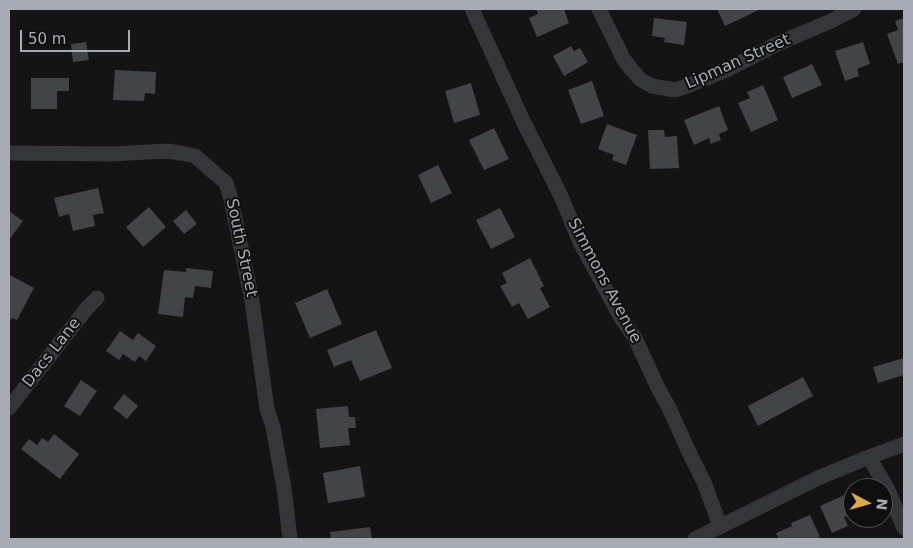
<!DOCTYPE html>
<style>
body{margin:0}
#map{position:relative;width:913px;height:548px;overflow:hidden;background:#141415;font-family:"DejaVu Sans",sans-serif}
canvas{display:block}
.frame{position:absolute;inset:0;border:10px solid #a7abb4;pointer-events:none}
.north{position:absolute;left:843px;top:478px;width:50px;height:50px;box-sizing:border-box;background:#0f0f10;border:1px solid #4c4d52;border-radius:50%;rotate:96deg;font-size:14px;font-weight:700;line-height:20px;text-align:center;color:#a7abb4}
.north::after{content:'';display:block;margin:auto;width:18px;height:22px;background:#daaa47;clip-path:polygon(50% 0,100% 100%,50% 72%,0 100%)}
.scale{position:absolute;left:20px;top:30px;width:110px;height:22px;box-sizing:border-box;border:2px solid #a7abb4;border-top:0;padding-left:6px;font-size:15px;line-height:18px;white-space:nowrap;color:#a7abb4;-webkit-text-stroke:4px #0f0f10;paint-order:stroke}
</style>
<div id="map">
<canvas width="913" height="548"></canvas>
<div class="frame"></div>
<div class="north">N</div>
<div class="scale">50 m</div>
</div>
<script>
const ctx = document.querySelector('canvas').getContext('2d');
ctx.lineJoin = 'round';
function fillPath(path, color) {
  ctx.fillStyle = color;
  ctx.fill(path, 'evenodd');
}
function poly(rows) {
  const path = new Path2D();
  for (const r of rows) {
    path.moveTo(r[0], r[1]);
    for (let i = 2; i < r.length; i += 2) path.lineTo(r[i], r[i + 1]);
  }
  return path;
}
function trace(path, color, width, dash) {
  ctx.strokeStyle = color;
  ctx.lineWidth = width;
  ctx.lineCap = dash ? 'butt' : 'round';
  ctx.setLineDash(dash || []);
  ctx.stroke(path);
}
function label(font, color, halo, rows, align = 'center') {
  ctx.font = font + ' "DejaVu Sans",sans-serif';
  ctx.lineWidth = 4;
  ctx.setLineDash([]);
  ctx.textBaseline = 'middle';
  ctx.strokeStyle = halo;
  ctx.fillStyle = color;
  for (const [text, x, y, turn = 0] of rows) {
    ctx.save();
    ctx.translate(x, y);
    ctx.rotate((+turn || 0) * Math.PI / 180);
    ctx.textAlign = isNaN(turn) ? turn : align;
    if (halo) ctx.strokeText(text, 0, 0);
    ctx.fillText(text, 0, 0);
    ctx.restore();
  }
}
const building = poly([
 [536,9,564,9,569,23,537,37,529,18,538,14],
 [717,9,758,9,759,10,725,26],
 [654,18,687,22,684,45,664,42,665,38,652,36],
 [904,18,904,62,898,64,887,34,898,30,895,21],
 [86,42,89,60,73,62,71,44],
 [863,42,870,64,857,69,859,76,845,81,835,51],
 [571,46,574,51,580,48,588,62,564,76,553,56],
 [812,64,822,85,792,98,783,77],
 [115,70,156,72,155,94,145,93,144,101,113,100],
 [31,78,69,78,69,91,57,91,57,109,31,109],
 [592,81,604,116,581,124,568,90],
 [471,83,480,115,454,123,445,91],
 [763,85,778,120,751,132,738,103,750,98,747,92],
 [719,106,728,130,719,134,721,140,711,144,709,138,694,145,684,120],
 [607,124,637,135,626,165,612,160,614,155,598,149],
 [494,128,509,159,484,170,469,140],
 [648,130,664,130,665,137,677,136,679,168,650,169],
 [438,165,452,193,431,203,418,175],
 [98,188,104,213,93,215,95,226,73,231,69,214,59,217,54,198],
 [149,207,166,227,143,247,126,227],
 [500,208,515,237,491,249,476,220],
 [186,210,197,224,184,234,173,221],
 [9,211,23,221,9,240],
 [530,258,544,286,540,288,550,307,528,319,519,303,512,307,500,286,507,283,502,273],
 [186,268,213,271,211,288,195,286,193,298,185,297,183,317,158,314,164,270,186,272],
 [10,275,34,288,17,320,12,318,9,323,9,277],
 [327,289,342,324,310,338,295,303],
 [376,330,392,368,360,381,351,360,334,367,327,350],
 [120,331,133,340,138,333,156,346,146,361,139,356,135,362,123,354,119,360,106,351],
 [904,358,904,375,878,383,873,367],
 [803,377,813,396,758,426,748,406],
 [81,380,97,391,80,416,64,406],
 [124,394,138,406,127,419,113,408],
 [348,406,349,417,355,417,356,428,348,428,350,445,320,448,316,409],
 [54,434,79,454,60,479,21,449,29,439,37,445,42,438,48,442],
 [360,466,365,497,328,503,323,473],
 [849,493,853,502,853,513,844,517,848,526,832,533,820,506],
 [810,515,820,537,814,539,779,539,776,533,792,526,791,523],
 [370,527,372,539,331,539,330,532]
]);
const minor = poly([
 [472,9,524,123,561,196,580,242,620,316,635,338,657,386,669,408,688,450,704,482,720,526],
 [599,9,623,58,631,69,641,80,652,86,675,90,687,86,726,70,777,44,831,21,854,9],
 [9,153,112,154,166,151,181,153,195,156,226,183,231,199,252,301,267,409,273,427,284,488,290,539],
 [9,408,87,308,97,298],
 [869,457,888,490,904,528],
 [695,539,818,478,869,457,904,444]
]);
const streetNames = [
 ["Lipman Street",738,62,-24],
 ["South Street",241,248,78],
 ["Simmons Avenue",604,281,62],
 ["Dacs Lane",52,353,-52]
];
fillPath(building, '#434448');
trace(minor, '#35363a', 15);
label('16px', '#a7abb4', '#0f0f10', streetNames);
</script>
